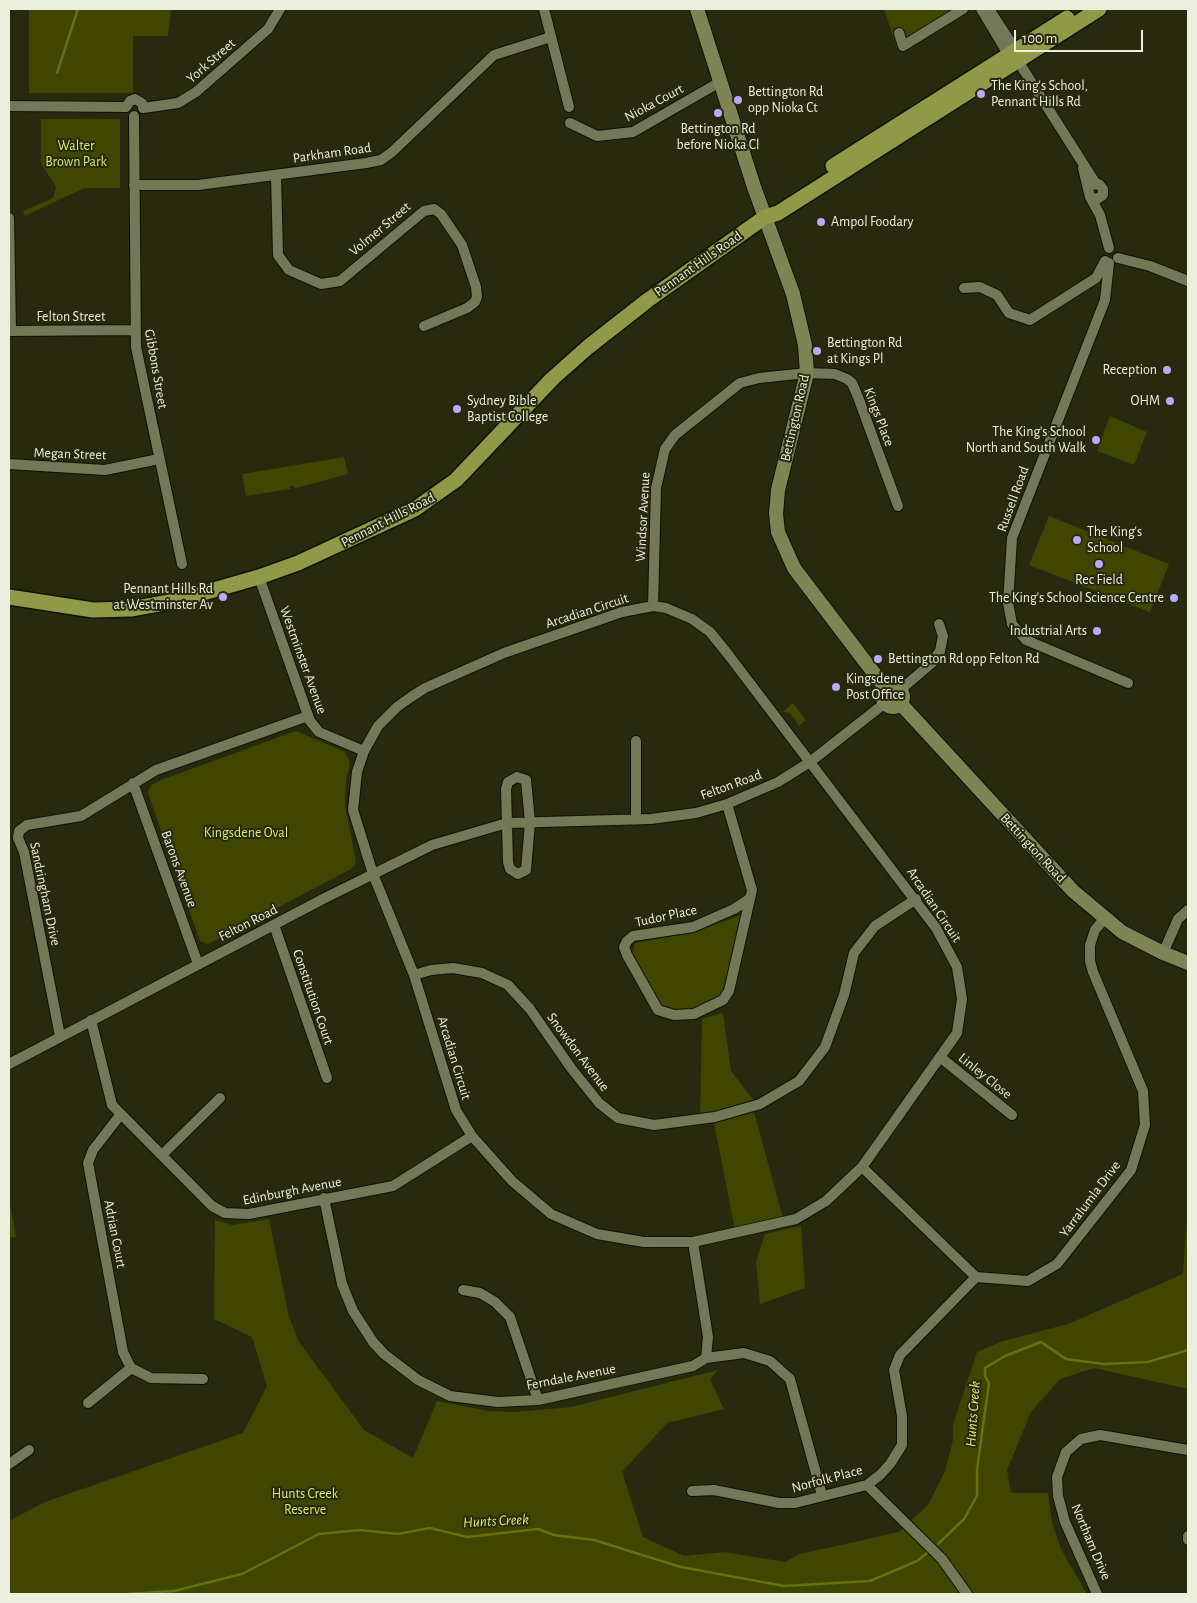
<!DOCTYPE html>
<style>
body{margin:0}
#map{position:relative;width:1197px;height:1603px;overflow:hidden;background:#272a0e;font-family:"Alegreya Sans",sans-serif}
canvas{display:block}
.frame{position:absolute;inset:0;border:10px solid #ecefdd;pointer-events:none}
.scale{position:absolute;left:1014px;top:30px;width:129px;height:22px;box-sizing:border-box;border:2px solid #ecefdd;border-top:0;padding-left:6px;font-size:15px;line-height:18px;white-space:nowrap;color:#ecefdd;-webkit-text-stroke:4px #272a0e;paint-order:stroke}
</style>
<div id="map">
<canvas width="1197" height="1603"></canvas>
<div class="frame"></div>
<div class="scale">100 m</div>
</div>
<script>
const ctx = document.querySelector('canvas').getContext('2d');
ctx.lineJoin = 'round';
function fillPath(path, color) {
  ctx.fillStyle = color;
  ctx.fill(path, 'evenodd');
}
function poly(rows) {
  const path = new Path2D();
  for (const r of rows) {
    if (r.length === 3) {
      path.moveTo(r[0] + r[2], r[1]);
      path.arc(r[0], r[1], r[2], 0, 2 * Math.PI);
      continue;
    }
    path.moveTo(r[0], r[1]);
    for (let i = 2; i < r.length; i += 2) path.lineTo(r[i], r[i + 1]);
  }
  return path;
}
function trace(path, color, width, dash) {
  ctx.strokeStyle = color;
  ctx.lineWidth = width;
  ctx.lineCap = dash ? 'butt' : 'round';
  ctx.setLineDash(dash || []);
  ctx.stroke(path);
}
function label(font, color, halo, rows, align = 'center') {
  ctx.font = font + ' "Alegreya Sans",sans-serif';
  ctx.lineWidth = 4;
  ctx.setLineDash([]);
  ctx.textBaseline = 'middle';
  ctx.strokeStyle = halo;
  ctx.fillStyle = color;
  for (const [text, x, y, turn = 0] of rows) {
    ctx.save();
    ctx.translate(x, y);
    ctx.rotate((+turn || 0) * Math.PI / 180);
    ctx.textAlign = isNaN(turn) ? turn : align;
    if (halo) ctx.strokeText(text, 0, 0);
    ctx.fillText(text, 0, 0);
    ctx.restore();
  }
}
const green = poly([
 [29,9,171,9,168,36,133,36,133,93,29,93],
 [884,9,956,9,897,48],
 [41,119,120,119,120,188,84,188,25,216,23,211,53,198,56,187,41,163],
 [1110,416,1147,432,1134,465,1097,451],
 [344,457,348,474,296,488,290,485,290,489,246,496,242,474],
 [1049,516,1169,564,1150,612,1029,565],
 [793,703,806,720,799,726,790,713,783,712],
 [296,731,345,752,350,762,346,781,345,806,356,862,351,869,208,944,200,941,148,793,151,785,161,780],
 [745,914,721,997,695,1010,675,1011,659,1004,631,957,635,943,690,933],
 [723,1013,731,1071,755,1102,700,1117,702,1019],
 [754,1112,784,1222,735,1230,714,1123],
 [9,1199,16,1237,9,1238],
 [1188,1200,1188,1389,1094,1368,1060,1379,1031,1412,1007,1470,1011,1493,1048,1493,1052,1523,1061,1549,1087,1594,9,1594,9,1521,45,1502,243,1433,267,1386,252,1337,214,1319,215,1220,232,1225,269,1219,289,1317,299,1342,364,1430,413,1458,437,1401,488,1411,514,1412,571,1407,718,1370,710,1379,724,1409,667,1423,622,1472,643,1537,684,1556,724,1552,785,1562,800,1554,899,1532,928,1505,945,1471,953,1440,953,1424,977,1352,1003,1341,1068,1324,1183,1274],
 [801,1226,805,1288,760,1304,756,1261,765,1234]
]);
const stream = poly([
 [57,73,78,9],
 [938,1544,964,1519,977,1496,977,1469,989,1383,985,1376,985,1368,1005,1356,1041,1342,1066,1359,1104,1364,1148,1362,1188,1350],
 [127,1594,174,1591,242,1574,319,1534,359,1530,398,1534,430,1528,467,1537,538,1529,554,1535,594,1540,681,1567,784,1586,870,1581,917,1561,927,1553]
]);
const minor = poly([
 [544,9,569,107],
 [981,9,1008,54,1013,57],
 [989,9,1015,49,1018,61,1096,184],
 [899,33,903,46,963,9],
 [9,106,126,107],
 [126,107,130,101,135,99,142,103,143,108],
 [143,108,178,103,196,92,268,29,280,9],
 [134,116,136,347,182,564],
 [570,123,597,136,633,132,720,82],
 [1083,168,1090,197,1097,199,1103,195,1103,189,1099,184,1091,185,1088,189],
 [276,175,278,255,289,270,321,284,340,281,424,211,434,209,441,214,462,245,476,287,477,297,475,302,467,308,424,326],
 [134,185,198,185,366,163,381,160,392,152,494,55,551,37],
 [1090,197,1100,215,1109,248],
 [9,218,11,331],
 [1118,258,1150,266,1188,281],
 [1109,263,1105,300,1012,538,1008,603,1012,624,1026,640,1128,683],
 [964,288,980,287,997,295,1009,313,1030,320,1096,278,1105,261],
 [9,331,134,330],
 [9,464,105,470,159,459],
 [259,577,310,721,319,732,364,751],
 [653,606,666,608,692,619,710,632,727,653,936,928,957,967,962,999,957,1033,862,1167,826,1201,796,1219,693,1242,644,1242,597,1234,551,1214,512,1181,472,1136,456,1110,414,975,373,874,353,810,357,772,364,751,378,726,397,707,411,697,425,688,504,653,622,612,653,606],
 [653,606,656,488,665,449,675,435,740,383,759,378,807,373,835,374,847,379,852,383,858,397,898,506],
 [900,690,933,662,940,651,943,636,939,624],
 [517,777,526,780,530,822,526,870,518,874,510,869,508,862,506,789,508,782,517,777],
 [133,783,198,964],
 [727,804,752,890,729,991,723,1000,694,1014,674,1015,658,1010,627,955,624,947,627,941,633,936,693,927,734,909,749,899],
 [636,818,636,741],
 [274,925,327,1078],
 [1163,953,1178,919,1188,910],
 [414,975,431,970,453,968,482,973,508,985,530,1009,571,1068,599,1103,618,1118,654,1125,715,1117,760,1104,799,1081,825,1047,844,995,854,953,875,926,916,899],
 [91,1020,112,1105,212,1206,225,1213,249,1214,393,1186,472,1136],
 [60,1036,24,852,18,838,19,831,27,825,81,816,156,770,308,716],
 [940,1057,1012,1115],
 [9,1064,323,899,432,845,507,823,651,819,696,813,727,804,778,782,810,762,885,703],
 [121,1114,93,1150,88,1163,123,1352,131,1368,151,1378,203,1379],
 [162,1155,220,1098],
 [862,1167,976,1277,1028,1281,1057,1264,1131,1170,1145,1125,1143,1091,1093,972,1090,961,1090,945,1095,930,1104,919],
 [324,1198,342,1284,353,1311,373,1342,384,1354,418,1380,450,1396,498,1402,538,1400,693,1366,706,1358,744,1353,770,1361,790,1379,822,1495],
 [693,1242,708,1337,706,1358],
 [463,1290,480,1293,495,1302,510,1317,538,1400],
 [88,1403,131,1368],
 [9,1464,29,1450],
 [867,1485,942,1559,967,1594],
 [692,1491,714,1490,779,1503,795,1503,867,1485,880,1475,890,1464,902,1445,902,1416,894,1370,900,1355,976,1277],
 [1188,1536,1188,1540],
 [1097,1594,1065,1522,1058,1496,1057,1477,1066,1452,1081,1439,1100,1435,1188,1450]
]);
const secondary = poly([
 [697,9,754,187,793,294,805,345,807,373,778,490,776,514,778,532,794,568,886,689],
 [893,697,10],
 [900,703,1073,891,1122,932,1163,953,1188,963]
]);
const trunk = poly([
 [833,166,1067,18],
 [9,597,93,610,131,609,175,601,259,577,298,563,415,509,456,480,552,379,588,347,648,300,765,217,778,213,1099,9]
]);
const markers = [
 [981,94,5,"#bca9f5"],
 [738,100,5,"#bca9f5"],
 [718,113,5,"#bca9f5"],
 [821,222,5,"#bca9f5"],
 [817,351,5,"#bca9f5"],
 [1167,370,5,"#bca9f5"],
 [1170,401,5,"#bca9f5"],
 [457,409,5,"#bca9f5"],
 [1096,440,5,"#bca9f5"],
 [1077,540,5,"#bca9f5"],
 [1099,564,5,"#bca9f5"],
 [223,597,5,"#bca9f5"],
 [1174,598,5,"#bca9f5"],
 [1097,631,5,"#bca9f5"],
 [878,659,5,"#bca9f5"],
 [836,687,5,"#bca9f5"]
];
const streetNames = [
 ["York Street",211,61,-41],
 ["Nioka Court",654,103,-28],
 ["Parkham Road",332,153,-8],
 ["Volmer Street",380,229,-40],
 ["Pennant Hills Road",698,264,-35],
 ["Felton Street",71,317],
 ["Gibbons Street",156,369,80],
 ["Kings Place",879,417,69],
 ["Bettington Road",795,418,-77],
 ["Megan Street",70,454,2],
 ["Russell Road",1013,499,-70],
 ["Windsor Avenue",643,517,-87],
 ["Pennant Hills Road",388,520,-27],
 ["Arcadian Circuit",587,611,-18],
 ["Westminster Avenue",303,660,70],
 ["Felton Road",731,785,-20],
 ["Bettington Road",1033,848,47],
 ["Barons Avenue",179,869,70],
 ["Sandringham Drive",45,894,78],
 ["Arcadian Circuit",934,905,56],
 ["Tudor Place",666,916,-12],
 ["Felton Road",248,923,-27],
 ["Constitution Court",313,997,71],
 ["Snowdon Avenue",578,1052,53],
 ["Arcadian Circuit",454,1058,73],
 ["Linley Close",985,1076,39],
 ["Edinburgh Avenue",292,1191,-11],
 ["Yarralumla Drive",1090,1199,-53],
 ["Adrian Court",115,1234,79],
 ["Ferndale Avenue",571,1377,-11],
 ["Norfolk Place",827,1479,-15],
 ["Northam Drive",1091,1542,67]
];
const poiNames = [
 ["The King's School,",991,86],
 ["Pennant Hills Rd",991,102],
 ["Bettington Rd",748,92],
 ["opp Nioka Ct",748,108],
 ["Bettington Rd",718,129,"center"],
 ["before Nioka Cl",718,145,"center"],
 ["Ampol Foodary",831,222],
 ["Bettington Rd",827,343],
 ["at Kings Pl",827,359],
 ["Reception",1157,370,"right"],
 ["Sydney Bible",467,401],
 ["Baptist College",467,417],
 ["OHM",1160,401,"right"],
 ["The King's School",1086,432,"right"],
 ["North and South Walk",1086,448,"right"],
 ["The King's",1087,532],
 ["School",1087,548],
 ["Rec Field",1099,580,"center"],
 ["Pennant Hills Rd",213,589,"right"],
 ["at Westminster Av",213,605,"right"],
 ["The King's School Science Centre",1164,598,"right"],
 ["Industrial Arts",1087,631,"right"],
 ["Bettington Rd opp Felton Rd",888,659],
 ["Kingsdene",846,679],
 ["Post Office",846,695]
];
const parkNames = [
 ["Walter",76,146],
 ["Brown Park",76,162],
 ["Kingsdene Oval",246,833],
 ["Hunts Creek",305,1494],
 ["Reserve",305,1510]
];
const waterNames = [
 ["Hunts Creek",973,1414,-86],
 ["Hunts Creek",496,1521,-3]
];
fillPath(green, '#404600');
trace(stream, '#68710e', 2.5);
trace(minor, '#101300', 12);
trace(secondary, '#101300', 16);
trace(trunk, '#101300', 18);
trace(minor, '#737859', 10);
trace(secondary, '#7e8453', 14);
trace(trunk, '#8f9948', 15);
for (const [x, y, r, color] of markers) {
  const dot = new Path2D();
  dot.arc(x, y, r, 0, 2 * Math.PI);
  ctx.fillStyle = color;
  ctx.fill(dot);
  trace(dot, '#272a0e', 2);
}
label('14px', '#ecefdd', '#272a0e', streetNames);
label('14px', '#ecefdd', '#272a0e', poiNames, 'left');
label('14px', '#d9e871', '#272a0e', parkNames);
label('italic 15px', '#dbea74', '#272a0e', waterNames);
</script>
